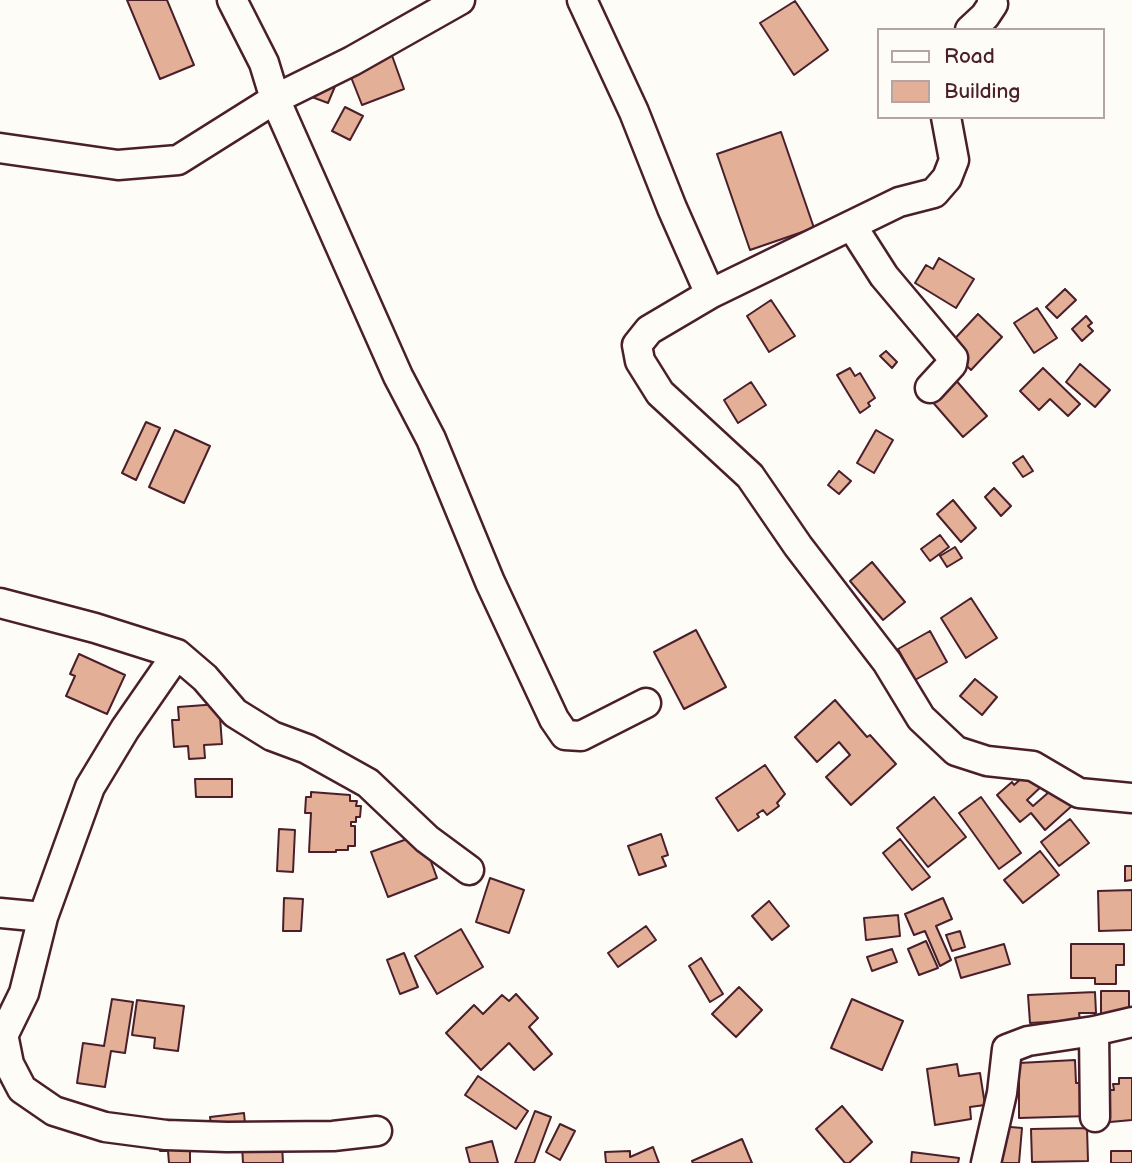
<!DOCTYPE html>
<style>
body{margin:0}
#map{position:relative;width:1132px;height:1163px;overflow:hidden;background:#fdfcf7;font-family:"Balsamiq Sans",sans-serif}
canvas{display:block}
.legend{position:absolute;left:877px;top:28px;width:228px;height:91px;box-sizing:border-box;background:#fdfcf7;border:2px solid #b5a4a5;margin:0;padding:9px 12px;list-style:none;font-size:21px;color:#4a1f2b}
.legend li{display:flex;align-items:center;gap:14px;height:35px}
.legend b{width:35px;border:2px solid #b5a4a5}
</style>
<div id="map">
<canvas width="1132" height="1163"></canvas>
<ul class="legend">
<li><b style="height:9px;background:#fdfcf7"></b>Road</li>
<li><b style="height:19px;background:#e3af96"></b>Building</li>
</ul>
</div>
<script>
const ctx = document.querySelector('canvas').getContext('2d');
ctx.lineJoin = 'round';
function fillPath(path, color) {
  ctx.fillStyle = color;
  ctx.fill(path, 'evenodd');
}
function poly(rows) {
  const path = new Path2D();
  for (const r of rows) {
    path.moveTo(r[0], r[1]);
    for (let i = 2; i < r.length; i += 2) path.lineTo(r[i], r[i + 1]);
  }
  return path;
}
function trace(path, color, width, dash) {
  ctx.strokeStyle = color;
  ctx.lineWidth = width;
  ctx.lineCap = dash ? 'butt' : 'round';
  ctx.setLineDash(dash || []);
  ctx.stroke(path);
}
const building = poly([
 [127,0,167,0,194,65,160,79,127,0],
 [795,1,828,50,794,75,760,23,795,1],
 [390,50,404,89,362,105,347,67,390,50],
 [320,77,336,84,328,103,312,97,320,77],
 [345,107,363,116,350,140,332,131,345,107],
 [781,132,814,228,750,250,717,154,781,132],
 [939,258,974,279,956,308,915,283,926,265,933,269,939,258],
 [1065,289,1076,300,1057,318,1046,307,1065,289],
 [771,300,795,336,769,352,747,316,771,300],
 [1037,308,1057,338,1034,353,1014,323,1037,308],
 [978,314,1002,337,971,370,947,347,978,314],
 [1086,316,1092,323,1088,326,1093,331,1082,341,1072,329,1086,316],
 [886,351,897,362,892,368,880,356,886,351],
 [1080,364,1110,390,1095,407,1066,382,1080,364],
 [850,368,855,376,860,373,875,398,868,403,870,406,860,413,837,375,850,368],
 [1043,368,1080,404,1068,416,1050,399,1039,410,1020,391,1043,368],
 [954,378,987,416,963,437,930,399,954,378],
 [751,382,766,405,738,423,724,400,751,382],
 [146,422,160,428,136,480,122,473,146,422],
 [175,430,210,446,184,503,149,487,175,430],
 [876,430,893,440,874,473,857,463,876,430],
 [1023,456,1033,471,1023,477,1013,463,1023,456],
 [839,471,851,481,839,494,828,485,839,471],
 [994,488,1011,506,1001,516,985,497,994,488],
 [953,500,976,528,961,542,937,514,953,500],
 [940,535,949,547,930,561,921,549,940,535],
 [955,547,962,558,947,567,940,556,955,547],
 [872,562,905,602,883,620,850,581,872,562],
 [971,598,997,638,966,658,941,618,971,598],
 [696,630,726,687,684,709,654,652,696,630],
 [930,631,947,662,915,680,898,649,930,631],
 [79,654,125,675,107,714,66,696,75,676,70,674,79,654],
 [975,679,997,697,982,715,960,696,975,679],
 [835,700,867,737,870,735,896,764,851,805,826,777,850,755,839,742,817,762,795,737,835,700],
 [219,704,222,744,204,745,205,758,189,759,188,746,174,747,172,720,179,720,178,707,219,704],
 [765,765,785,794,777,803,779,806,767,815,763,810,757,814,759,817,738,831,716,798,765,765],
 [1032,769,1045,783,1027,800,1033,806,1057,785,1074,804,1045,830,1031,813,1020,822,997,795,1012,782,1014,785,1032,769],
 [195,779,232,779,232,797,196,797,195,779],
 [311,792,350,795,350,801,357,801,356,806,361,806,360,817,356,817,356,822,351,822,351,826,355,826,355,846,348,846,348,850,336,850,336,852,309,852,311,813,305,813,306,797,311,797,311,792],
 [934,797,966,837,928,867,897,828,934,797],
 [981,797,1021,853,999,869,959,813,981,797],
 [1070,819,1089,843,1059,866,1041,842,1070,819],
 [279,829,295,830,293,872,277,871,279,829],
 [421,834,437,878,388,897,371,852,421,834],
 [661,834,668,855,662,857,666,866,639,875,628,846,661,834],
 [900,839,930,877,912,890,883,853,900,839],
 [1040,851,1059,875,1023,903,1004,880,1040,851],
 [1125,866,1132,866,1132,880,1125,881,1125,866],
 [490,878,524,890,509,933,476,922,490,878],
 [1132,890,1132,930,1099,931,1098,891,1132,890],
 [284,898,303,899,301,931,283,931,284,898],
 [943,898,952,919,936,926,951,960,940,966,925,931,914,935,905,914,943,898],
 [769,901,789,926,772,940,752,916,769,901],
 [898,915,900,936,866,940,864,918,898,915],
 [646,926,656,940,618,967,608,953,646,926],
 [461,929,483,967,437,994,415,956,461,929],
 [960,931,965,947,952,951,946,935,960,931],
 [926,941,938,968,919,975,908,949,926,941],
 [1004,944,1010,964,961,978,955,958,1004,944],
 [1071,944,1124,944,1124,965,1116,965,1116,984,1095,984,1095,978,1071,978,1071,944],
 [892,949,897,962,872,971,867,957,892,949],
 [404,953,418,987,400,994,387,960,404,953],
 [701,958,723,994,710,1002,689,966,701,958],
 [739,987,762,1010,736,1037,712,1014,739,987],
 [1101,991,1129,991,1129,1019,1101,1019,1101,991],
 [1095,992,1096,1013,1079,1013,1080,1020,1030,1023,1028,995,1095,992],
 [516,994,538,1018,529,1027,552,1054,534,1070,509,1043,481,1070,446,1033,474,1005,483,1014,502,995,509,1001,516,994],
 [112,999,133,1002,125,1053,111,1051,105,1087,77,1083,83,1043,104,1046,112,999],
 [852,999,903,1021,882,1070,831,1048,852,999],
 [137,1000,184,1006,178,1051,154,1048,155,1038,132,1035,137,1000],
 [1075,1060,1076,1083,1089,1083,1090,1116,1019,1118,1019,1063,1075,1060],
 [957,1064,959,1076,980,1073,985,1105,970,1107,971,1119,935,1125,927,1069,957,1064],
 [478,1076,528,1111,516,1129,465,1095,478,1076],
 [1119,1078,1132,1078,1132,1120,1110,1122,1108,1090,1114,1090,1113,1084,1119,1084,1119,1078],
 [842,1106,872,1142,849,1163,845,1163,816,1129,842,1106],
 [535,1111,551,1117,534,1163,515,1163,535,1111],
 [244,1113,246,1134,213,1138,210,1117,244,1113],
 [560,1124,575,1131,560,1160,546,1152,560,1124],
 [999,1126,1022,1128,1019,1163,995,1163,999,1126],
 [1087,1128,1088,1161,1032,1162,1031,1129,1087,1128],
 [159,1131,190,1147,190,1163,169,1163,168,1151,160,1151,159,1131],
 [742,1139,752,1163,693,1163,692,1161,742,1139],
 [492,1141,498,1163,470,1163,466,1148,492,1141],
 [282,1144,283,1163,243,1163,242,1145,282,1144],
 [653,1147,659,1163,606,1163,605,1152,630,1151,630,1157,653,1147],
 [1111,1151,1132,1151,1132,1163,1111,1163,1111,1151],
 [912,1152,959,1158,958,1163,911,1163,912,1152]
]);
const street = poly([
 [232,0,264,63,275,99,398,376,431,439,490,582,554,719,565,735,581,736,646,703],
 [582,0,634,112,672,208,710,294],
 [970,30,985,16,993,4,992,0],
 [946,117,954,160,947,178,934,193,899,202,710,294,649,330,637,345,640,361,660,393,750,476,798,546,887,662,921,718,956,751,987,761,1033,766,1079,793,1132,798],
 [0,148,118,165,178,160,275,99,352,61,460,0],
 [852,226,884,276,953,358,952,364,930,388],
 [0,603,95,628,177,654,205,678,235,713,272,736,307,749,368,783,427,839,469,870],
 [0,913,43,917],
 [1094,1031,1095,1117],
 [3,1034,9,1064,22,1089,54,1111,105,1127,166,1135,227,1137,333,1136,377,1131],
 [0,1042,24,993,43,917,90,787,125,729,177,654],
 [986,1163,1002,1093,1007,1049,1028,1041,1094,1031,1132,1022]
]);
fillPath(building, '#e3af96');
trace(building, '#4a1f2b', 2);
trace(street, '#4a1f2b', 33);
trace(street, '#fdfcf7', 28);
</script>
